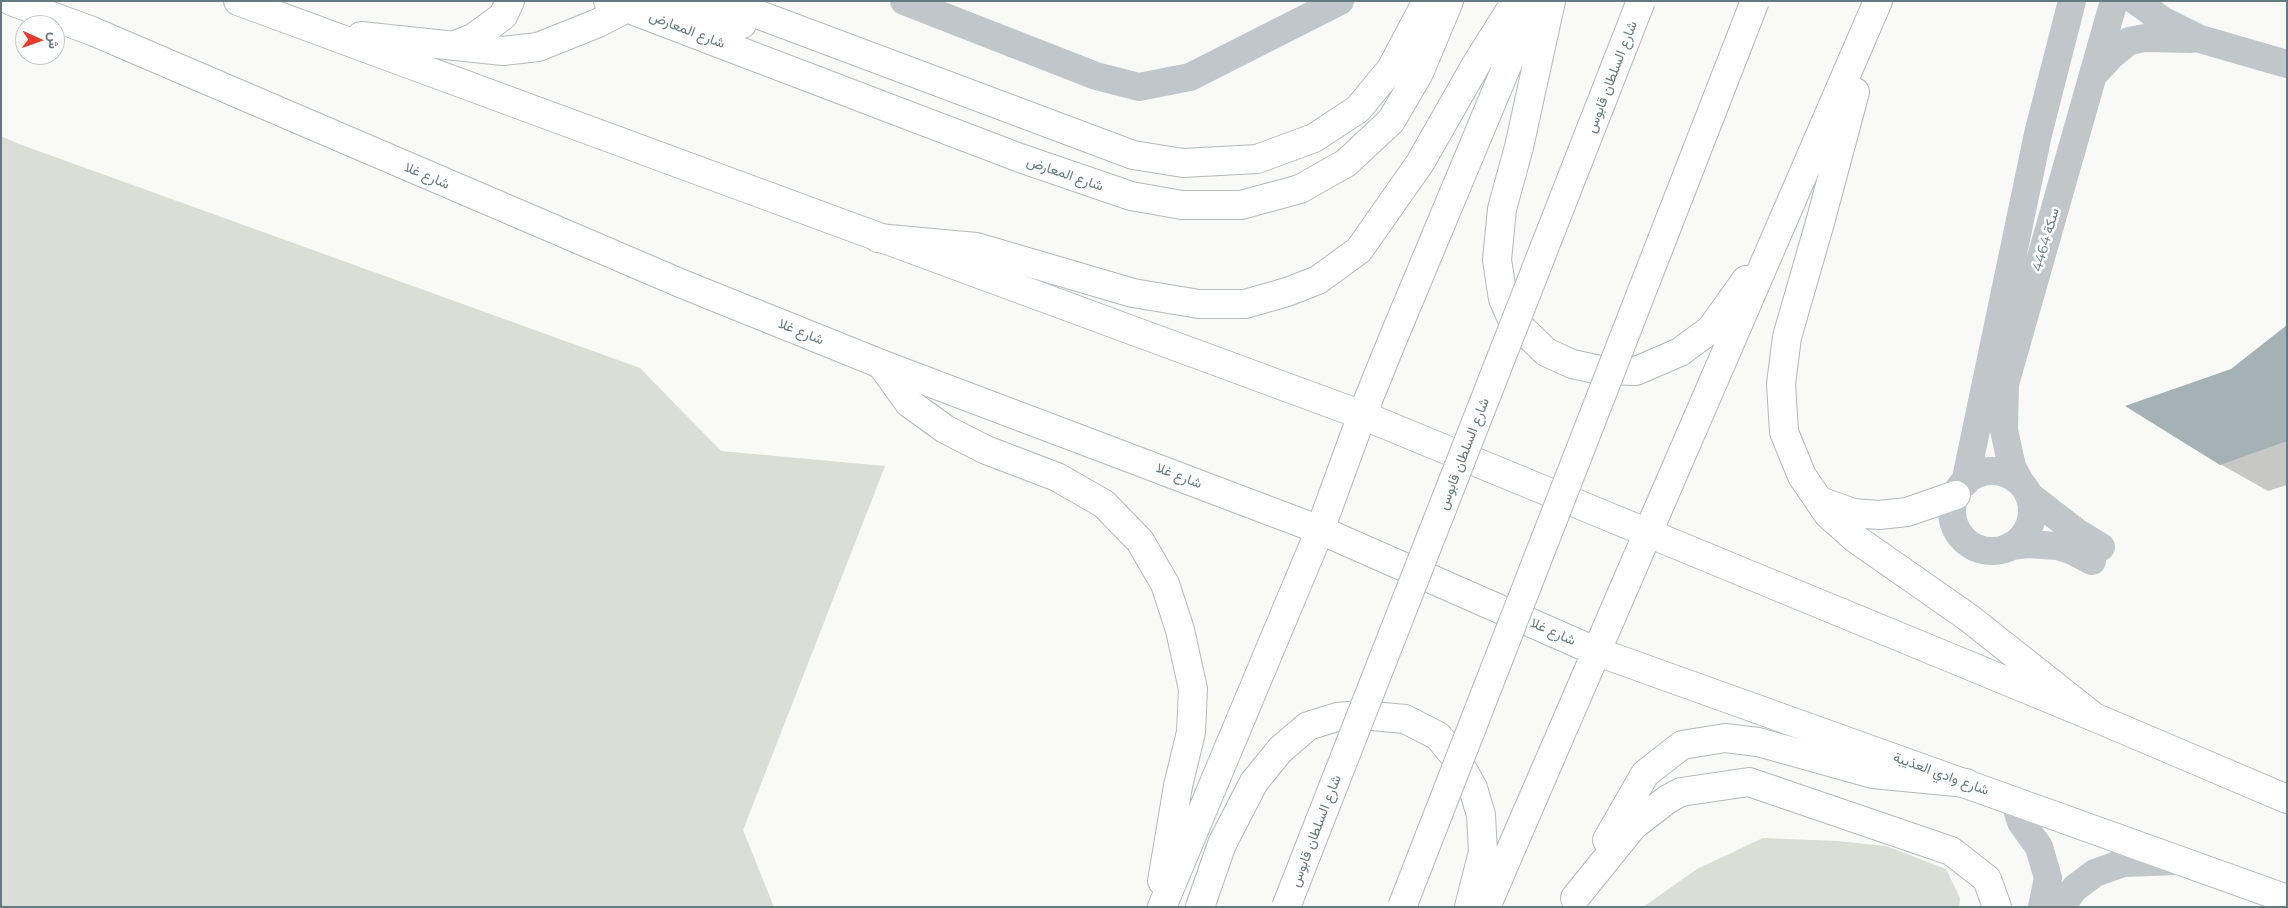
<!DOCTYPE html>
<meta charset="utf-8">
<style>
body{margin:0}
#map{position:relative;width:2288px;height:908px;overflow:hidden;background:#f9f9f7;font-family:Montserrat,Vazirmatn,sans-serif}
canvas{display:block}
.frame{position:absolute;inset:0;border:2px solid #647a82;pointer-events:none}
.north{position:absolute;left:15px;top:15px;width:50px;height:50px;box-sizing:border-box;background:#fff;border:1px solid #c1cacd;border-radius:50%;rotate:92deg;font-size:14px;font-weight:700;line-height:20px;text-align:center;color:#647a82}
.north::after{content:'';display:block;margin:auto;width:18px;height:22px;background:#e43b2c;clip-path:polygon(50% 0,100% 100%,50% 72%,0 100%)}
</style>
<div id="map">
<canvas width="2288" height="908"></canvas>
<div class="frame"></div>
<div class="north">ش</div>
</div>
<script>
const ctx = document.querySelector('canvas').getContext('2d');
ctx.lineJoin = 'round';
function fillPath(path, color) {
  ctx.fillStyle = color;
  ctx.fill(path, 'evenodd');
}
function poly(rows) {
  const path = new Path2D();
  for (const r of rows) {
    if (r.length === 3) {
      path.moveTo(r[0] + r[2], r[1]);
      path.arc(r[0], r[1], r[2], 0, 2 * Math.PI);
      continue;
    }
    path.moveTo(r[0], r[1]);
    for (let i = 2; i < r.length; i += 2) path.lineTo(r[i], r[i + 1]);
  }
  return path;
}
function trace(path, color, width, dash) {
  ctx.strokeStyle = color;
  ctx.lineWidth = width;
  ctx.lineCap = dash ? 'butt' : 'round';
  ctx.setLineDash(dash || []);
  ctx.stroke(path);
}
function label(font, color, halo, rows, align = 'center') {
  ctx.font = font + ' Montserrat,Vazirmatn,sans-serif';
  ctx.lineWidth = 5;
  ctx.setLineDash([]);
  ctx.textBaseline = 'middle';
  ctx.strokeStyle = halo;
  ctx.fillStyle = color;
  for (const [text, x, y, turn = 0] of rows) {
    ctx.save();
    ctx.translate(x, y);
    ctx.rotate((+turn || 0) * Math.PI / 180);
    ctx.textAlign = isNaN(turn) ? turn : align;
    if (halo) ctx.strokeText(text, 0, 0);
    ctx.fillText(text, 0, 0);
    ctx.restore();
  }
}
const green = poly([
 [1,136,19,144,640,368,721,451,885,466,743,830,774,907,1,907],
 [1763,838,1837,841,1886,846,1946,869,1960,898,1959,907,1643,907,1697,869]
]);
const shadow = poly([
 [2287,326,2287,485,2268,491,2220,464,2232,370]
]);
const building = poly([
 [2287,325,2287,441,2220,465,2125,406,2231,369]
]);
const minor = poly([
 [904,1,1096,76,1139,87,1190,77,1340,1],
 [2136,1,2162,20,2200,39,2287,64],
 [2095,73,2112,55,2129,41,2145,38,2191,39],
 [1992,511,40],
 [2019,480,2012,467,2004,430,2005,384,2114,1],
 [1965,483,2038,134,2072,1],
 [2030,496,2078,533,2101,547],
 [2011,546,2027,544,2058,546,2073,551,2092,561],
 [2014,800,2021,822,2039,847,2048,878,2042,907],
 [2060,907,2075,888,2095,873,2123,863,2179,861]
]);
const major = poly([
 [11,1,92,31,680,283,881,364,1320,530,1595,651,2287,899],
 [238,1,1362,415,2094,717,2287,799],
 [608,1,1020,158,1131,196,1182,205,1241,205,1300,189,1346,163,1391,121,1419,73,1449,1],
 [722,1,1133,155,1183,163,1257,159,1314,138,1358,109,1391,69,1427,1],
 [361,36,503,51,538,47,598,23,627,8,651,1,678,4,742,24],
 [453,46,473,38,503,16,510,1]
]);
const highway = poly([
 [1551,1,1519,147,1502,209,1497,260,1503,299,1512,319,1546,352,1572,364,1600,370,1636,371,1680,352,1711,329,1746,280],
 [1855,92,1821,219,1787,337,1781,384,1784,432,1802,476,1828,514,1856,539,1969,618,2094,717],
 [878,238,976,247,1133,293,1199,304,1245,304,1287,292,1318,280,1359,250,1420,163,1477,63,1516,1],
 [881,364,909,403,945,429,986,450,1057,477,1104,504,1140,541,1165,584,1180,630,1193,689,1191,732,1178,786,1162,881],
 [1820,501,1853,513,1879,515,1907,512,1956,495],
 [1607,840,1645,774,1682,745,1725,738,1758,742,1873,774,1966,783],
 [1575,898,1633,826,1668,799,1681,792,1749,782,1951,851,1987,879,1997,907],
 [1162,907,1320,530,1362,415,1392,341,1534,1],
 [1200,907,1222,844,1254,782,1280,750,1308,726,1337,717,1361,715,1405,719,1438,736,1457,759,1473,788,1481,815,1483,852,1469,907],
 [1486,907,1878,1]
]);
const highwayBridge = poly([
 [1286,907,1641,1],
 [1402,907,1755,1]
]);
const streetNames = [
 ["شارع المعارض",687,30,21],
 ["شارع السلطان قابوس",1612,77,-69],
 ["شارع المعارض",1065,174,19],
 ["شارع غلا",427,176,23],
 ["سكة 4464",2046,240,-74],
 ["شارع غلا",801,332,22],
 ["شارع السلطان قابوس",1464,454,-69],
 ["شارع غلا",1179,476,21],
 ["شارع غلا",1553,632,24],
 ["شارع وادي العذيبة",1941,774,20],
 ["شارع السلطان قابوس",1316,831,-69]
];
fillPath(green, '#daded6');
fillPath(shadow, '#0003');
fillPath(building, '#a4b1b5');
trace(major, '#b4babd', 30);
trace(highway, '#b3b9bc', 30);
trace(minor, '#c0c6c9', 28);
trace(major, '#fff', 28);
trace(highway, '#fff', 28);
trace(highwayBridge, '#b3b9bc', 30, []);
trace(highwayBridge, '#fff', 28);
label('14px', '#647a82', '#fff', streetNames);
</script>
